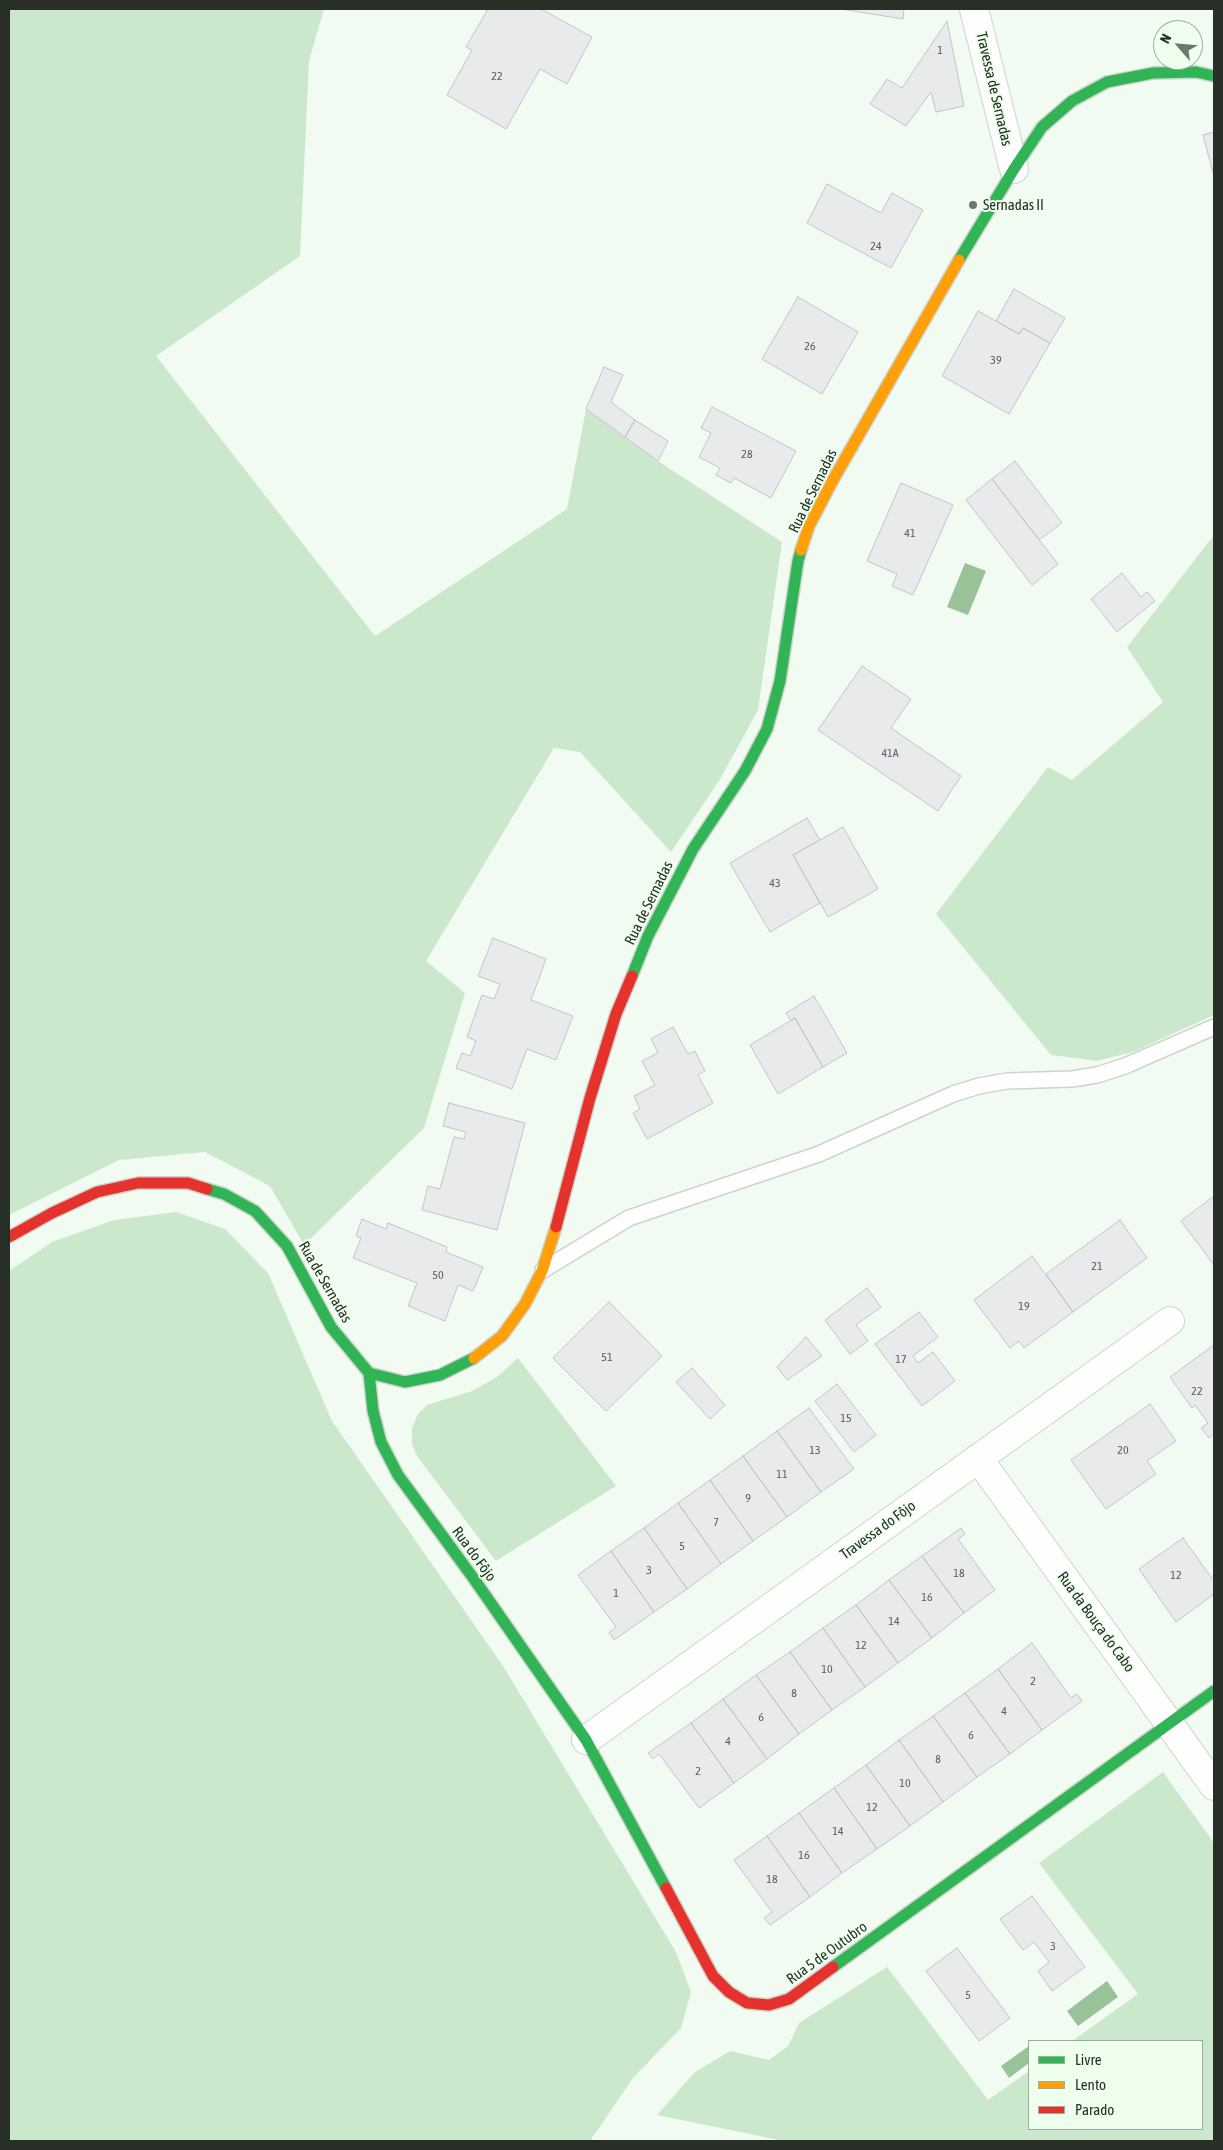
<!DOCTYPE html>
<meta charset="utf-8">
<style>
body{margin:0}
#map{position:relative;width:1223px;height:2150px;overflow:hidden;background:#f2fbf2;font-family:"Asap Condensed",sans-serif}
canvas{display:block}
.frame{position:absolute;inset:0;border:10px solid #272f27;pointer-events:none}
.legend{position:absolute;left:1028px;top:2040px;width:175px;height:90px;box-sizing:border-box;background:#efe;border:1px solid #9eac9e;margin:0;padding:6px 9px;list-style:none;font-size:15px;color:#272f27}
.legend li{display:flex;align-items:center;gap:10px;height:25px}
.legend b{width:25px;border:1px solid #9eac9e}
.north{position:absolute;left:1153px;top:20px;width:50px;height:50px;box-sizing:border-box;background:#efe;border:1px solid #9eac9e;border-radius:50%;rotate:297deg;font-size:14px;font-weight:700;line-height:20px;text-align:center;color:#272f27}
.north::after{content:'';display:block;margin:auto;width:18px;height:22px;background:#6e766e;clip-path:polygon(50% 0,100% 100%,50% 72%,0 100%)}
</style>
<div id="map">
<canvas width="1223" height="2150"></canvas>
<div class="frame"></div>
<ul class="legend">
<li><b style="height:6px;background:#30b455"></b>Livre</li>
<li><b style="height:6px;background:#ff9f0a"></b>Lento</li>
<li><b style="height:6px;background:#e5322d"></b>Parado</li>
</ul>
<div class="north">N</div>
</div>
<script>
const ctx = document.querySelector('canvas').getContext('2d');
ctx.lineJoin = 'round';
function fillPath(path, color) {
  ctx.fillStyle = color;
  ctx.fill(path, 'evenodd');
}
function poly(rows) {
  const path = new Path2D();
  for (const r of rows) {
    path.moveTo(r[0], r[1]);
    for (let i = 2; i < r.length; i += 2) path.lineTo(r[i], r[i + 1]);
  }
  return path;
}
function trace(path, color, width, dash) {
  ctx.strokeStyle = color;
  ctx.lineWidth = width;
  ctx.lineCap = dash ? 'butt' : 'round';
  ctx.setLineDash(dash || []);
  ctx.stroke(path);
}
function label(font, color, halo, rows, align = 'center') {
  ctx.font = font + ' "Asap Condensed",sans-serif';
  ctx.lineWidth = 4;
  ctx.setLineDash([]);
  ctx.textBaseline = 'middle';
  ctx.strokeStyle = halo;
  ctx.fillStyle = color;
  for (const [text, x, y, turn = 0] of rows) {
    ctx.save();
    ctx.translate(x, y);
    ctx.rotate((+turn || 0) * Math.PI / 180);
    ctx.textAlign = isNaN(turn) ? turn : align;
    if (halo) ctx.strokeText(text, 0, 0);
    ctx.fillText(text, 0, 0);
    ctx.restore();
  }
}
const green = poly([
 [9,9,324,9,309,61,300,256,156,356,375,636,567,509,586,409,658,461,782,542,758,710,719,781,671,852,580,752,554,748,426,961,465,993,424,1128,304,1245,270,1186,205,1152,119,1160,9,1215],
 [1214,535,1214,1015,1133,1052,1097,1061,1051,1055,936,914,1048,767,1072,780,1163,702,1127,647],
 [176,1212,225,1229,268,1273,332,1421,503,1666,676,1952,691,1992,681,2028,633,2078,590,2141,9,2141,9,1271,52,1242,114,1220],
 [518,1358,616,1486,496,1561,417,1456,412,1444,412,1428,418,1414,427,1405,472,1391,497,1377],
 [1163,1772,1214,1843,1214,2141,784,2141,657,2115,695,2072,730,2051,769,2060,788,2046,799,2023,887,1967,988,2100,1029,2071,1029,2129,1202,2129,1202,2041,1072,2041,1138,1994,1039,1863]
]);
const water = poly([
 [965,563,986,571,968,615,947,607],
 [1107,1981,1118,1997,1078,2026,1067,2011],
 [1029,2046,1029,2063,1009,2078,1001,2066]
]);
const building = poly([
 [488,9,541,9,592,37,567,84,540,69,506,129,447,95,472,50,466,47,488,9],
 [841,9,904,9,903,19,841,9],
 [947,21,964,106,936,112,931,92,906,126,870,104,887,79,902,88,947,21],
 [1214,132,1214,177,1203,135,1214,132],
 [827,184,881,213,892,193,923,210,891,268,807,223,827,184],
 [1014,289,1065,318,1050,343,1023,328,1019,334,996,321,1014,289],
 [798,297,858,332,822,394,762,359,798,297],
 [978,311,1019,334,1023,328,1050,343,1009,414,942,376,978,311],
 [604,367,623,375,611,402,635,420,625,437,586,409,604,367],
 [712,407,796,451,771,498,734,478,731,483,716,475,720,468,699,457,711,433,701,428,712,407],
 [635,420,668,441,658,461,625,437,635,420],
 [1015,461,1062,523,1039,540,992,479,1015,461],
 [992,479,1058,564,1032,585,966,500,992,479],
 [901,483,953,505,913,595,892,586,897,574,867,561,901,483],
 [1122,573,1141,597,1147,592,1155,601,1117,632,1091,599,1122,573],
 [862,666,911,699,891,728,961,776,938,811,818,730,862,666],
 [807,818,820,840,793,855,820,903,770,932,730,863,807,818],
 [843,827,878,889,828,917,793,855,843,827],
 [493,938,546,959,531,1000,573,1016,556,1060,527,1049,512,1089,456,1068,462,1053,470,1056,476,1041,467,1037,482,995,494,999,500,984,478,976,493,938],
 [814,996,847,1053,823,1067,795,1018,791,1021,786,1013,814,996],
 [795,1018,823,1067,778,1094,750,1045,795,1018],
 [673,1027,688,1054,695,1051,705,1071,698,1075,713,1103,647,1139,633,1113,640,1109,634,1096,655,1085,642,1061,658,1053,651,1039,673,1027],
 [449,1103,525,1123,497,1230,422,1210,428,1186,440,1189,454,1137,464,1139,466,1132,443,1126,449,1103],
 [1214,1196,1214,1265,1181,1221,1214,1196],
 [362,1219,386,1229,388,1223,447,1247,446,1252,483,1267,473,1291,458,1285,445,1321,408,1306,417,1283,353,1258,361,1238,356,1236,362,1219],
 [1120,1220,1147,1258,1073,1312,1046,1274,1120,1220],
 [1032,1256,1073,1312,1024,1348,1019,1341,1010,1348,974,1300,1032,1256],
 [867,1288,881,1307,856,1325,868,1341,850,1354,825,1320,867,1288],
 [609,1302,662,1356,606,1411,553,1358,609,1302],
 [919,1312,938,1337,913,1356,918,1363,933,1352,955,1381,922,1406,875,1344,919,1312],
 [806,1337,822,1356,787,1380,777,1367,806,1337],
 [1214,1345,1214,1434,1209,1438,1201,1428,1208,1423,1195,1405,1192,1408,1170,1377,1214,1345],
 [692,1368,725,1405,710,1419,676,1382,692,1368],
 [837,1384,876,1435,854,1452,815,1401,837,1384],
 [1150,1404,1176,1441,1147,1461,1156,1474,1106,1509,1071,1460,1150,1404],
 [809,1408,854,1469,821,1492,777,1431,809,1408],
 [777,1431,821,1492,787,1517,743,1456,777,1431],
 [743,1456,787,1517,753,1541,710,1480,743,1456],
 [710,1480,753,1541,721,1564,678,1503,710,1480],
 [678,1503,721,1564,687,1589,644,1528,678,1503],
 [644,1528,687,1589,654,1612,611,1551,644,1528],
 [961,1528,965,1534,958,1539,995,1590,964,1613,922,1556,961,1528],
 [1183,1538,1214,1581,1214,1594,1176,1622,1139,1569,1183,1538],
 [611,1551,654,1612,614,1640,609,1633,616,1627,578,1575,611,1551],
 [922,1556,964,1613,932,1638,889,1580,922,1556],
 [889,1580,932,1638,898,1663,856,1605,889,1580],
 [856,1605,898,1663,865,1687,823,1628,856,1605],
 [823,1628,865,1687,832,1710,790,1652,823,1628],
 [1032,1643,1071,1698,1077,1694,1082,1701,1042,1730,998,1669,1032,1643],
 [790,1652,832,1710,799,1734,756,1675,790,1652],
 [998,1669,1042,1730,1010,1754,965,1693,998,1669],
 [756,1675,799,1734,767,1759,723,1699,756,1675],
 [965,1693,1010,1754,977,1777,933,1716,965,1693],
 [723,1699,767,1759,734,1783,691,1723,723,1699],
 [933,1716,977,1777,943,1802,899,1740,933,1716],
 [691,1723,734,1783,699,1808,659,1754,653,1759,648,1753,691,1723],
 [899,1740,943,1802,910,1826,866,1765,899,1740],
 [866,1765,910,1826,877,1849,834,1788,866,1765],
 [834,1788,877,1849,842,1873,799,1813,834,1788],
 [799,1813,842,1873,810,1897,767,1836,799,1813],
 [767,1836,810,1897,770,1925,764,1918,772,1912,734,1860,767,1836],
 [1032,1896,1085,1967,1052,1991,1038,1971,1049,1962,1034,1942,1023,1950,1000,1919,1032,1896],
 [957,1948,1010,2018,979,2041,926,1971,957,1948]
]);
const lane = poly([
 [543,1270,629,1218,819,1154,953,1094,979,1086,1007,1081,1072,1079,1097,1075,1125,1066,1214,1027]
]);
const street = poly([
 [974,9,1014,169],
 [978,1458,1214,1786],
 [586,1740,1170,1321]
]);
const fast = poly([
 [959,260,1014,169,1042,127,1072,101,1107,82,1153,73,1196,72,1214,76],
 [632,976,648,936,693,849,745,771,767,729,780,681,798,561,801,550],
 [207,1189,224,1194,255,1211,287,1246,331,1327,369,1373,405,1382,440,1375,474,1358],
 [369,1373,373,1411,381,1442,398,1475,474,1579,586,1740,666,1888],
 [833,1967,1214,1691]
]);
const slow = poly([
 [801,550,809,526,833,480,959,260],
 [474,1358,502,1336,525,1304,542,1271,556,1227]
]);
const jam = poly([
 [556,1227,590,1098,616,1014,632,976],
 [9,1237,52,1213,97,1192,138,1183,188,1183,207,1189],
 [666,1888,713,1976,729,1992,747,2003,769,2005,789,1999,833,1967]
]);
const markers = [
 [973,205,5,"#6e766e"]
];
const numberNames = [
 ["1",940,50],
 ["22",497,76],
 ["24",876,246],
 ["26",810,346],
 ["39",996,360],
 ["28",747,454],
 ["41",910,533],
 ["41A",890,753],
 ["43",775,883],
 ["21",1097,1266],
 ["50",438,1275],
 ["19",1024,1306],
 ["51",607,1357],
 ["17",901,1359],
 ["22",1197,1391],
 ["15",846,1418],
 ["13",815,1450],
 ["20",1123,1450],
 ["11",782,1474],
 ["9",748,1498],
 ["7",716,1522],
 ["5",682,1546],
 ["3",649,1570],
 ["18",959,1573],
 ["12",1176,1575],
 ["1",616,1593],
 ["16",927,1597],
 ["14",894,1621],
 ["12",861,1645],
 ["10",827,1669],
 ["2",1033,1681],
 ["8",794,1693],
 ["4",1004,1711],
 ["6",761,1717],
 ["6",971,1735],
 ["4",728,1741],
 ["8",938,1759],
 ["2",698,1771],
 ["10",905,1783],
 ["12",872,1807],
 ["14",838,1831],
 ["16",804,1855],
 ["18",772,1879],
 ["3",1053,1946],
 ["5",968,1995]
];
const streetNames = [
 ["Travessa de Sernadas",994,89,77],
 ["Rua de Sernadas",813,491,-64],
 ["Rua de Sernadas",649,903,-64],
 ["Rua de Sernadas",325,1282,60],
 ["Travessa do Fôjo",878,1530,-36],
 ["Rua do Fôjo",474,1554,54],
 ["Rua da Bouça do Cabo",1096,1622,54],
 ["Rua 5 de Outubro",827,1953,-36]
];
const poiNames = [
 ["Sernadas II",983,205]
];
fillPath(green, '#cce8cc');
fillPath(water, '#99c299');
fillPath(building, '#e8eaec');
trace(building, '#c2c5c5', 1);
trace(lane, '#ccd4cc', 18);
trace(street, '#ccd4cc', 30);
trace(fast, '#ccd4cc', 14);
trace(slow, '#ccd4cc', 14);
trace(jam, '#ccd4cc', 14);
trace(lane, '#fdfefd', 15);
trace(street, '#fdfefd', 28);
trace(fast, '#30b455', 11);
trace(slow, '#ff9f0a', 11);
trace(jam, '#e5322d', 11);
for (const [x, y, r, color] of markers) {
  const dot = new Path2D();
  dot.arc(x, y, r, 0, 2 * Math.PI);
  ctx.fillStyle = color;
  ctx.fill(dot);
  trace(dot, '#efe', 2);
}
label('12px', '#585f59', null, numberNames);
label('15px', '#272f27', '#efe', streetNames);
label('15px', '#272f27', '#efe', poiNames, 'left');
</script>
